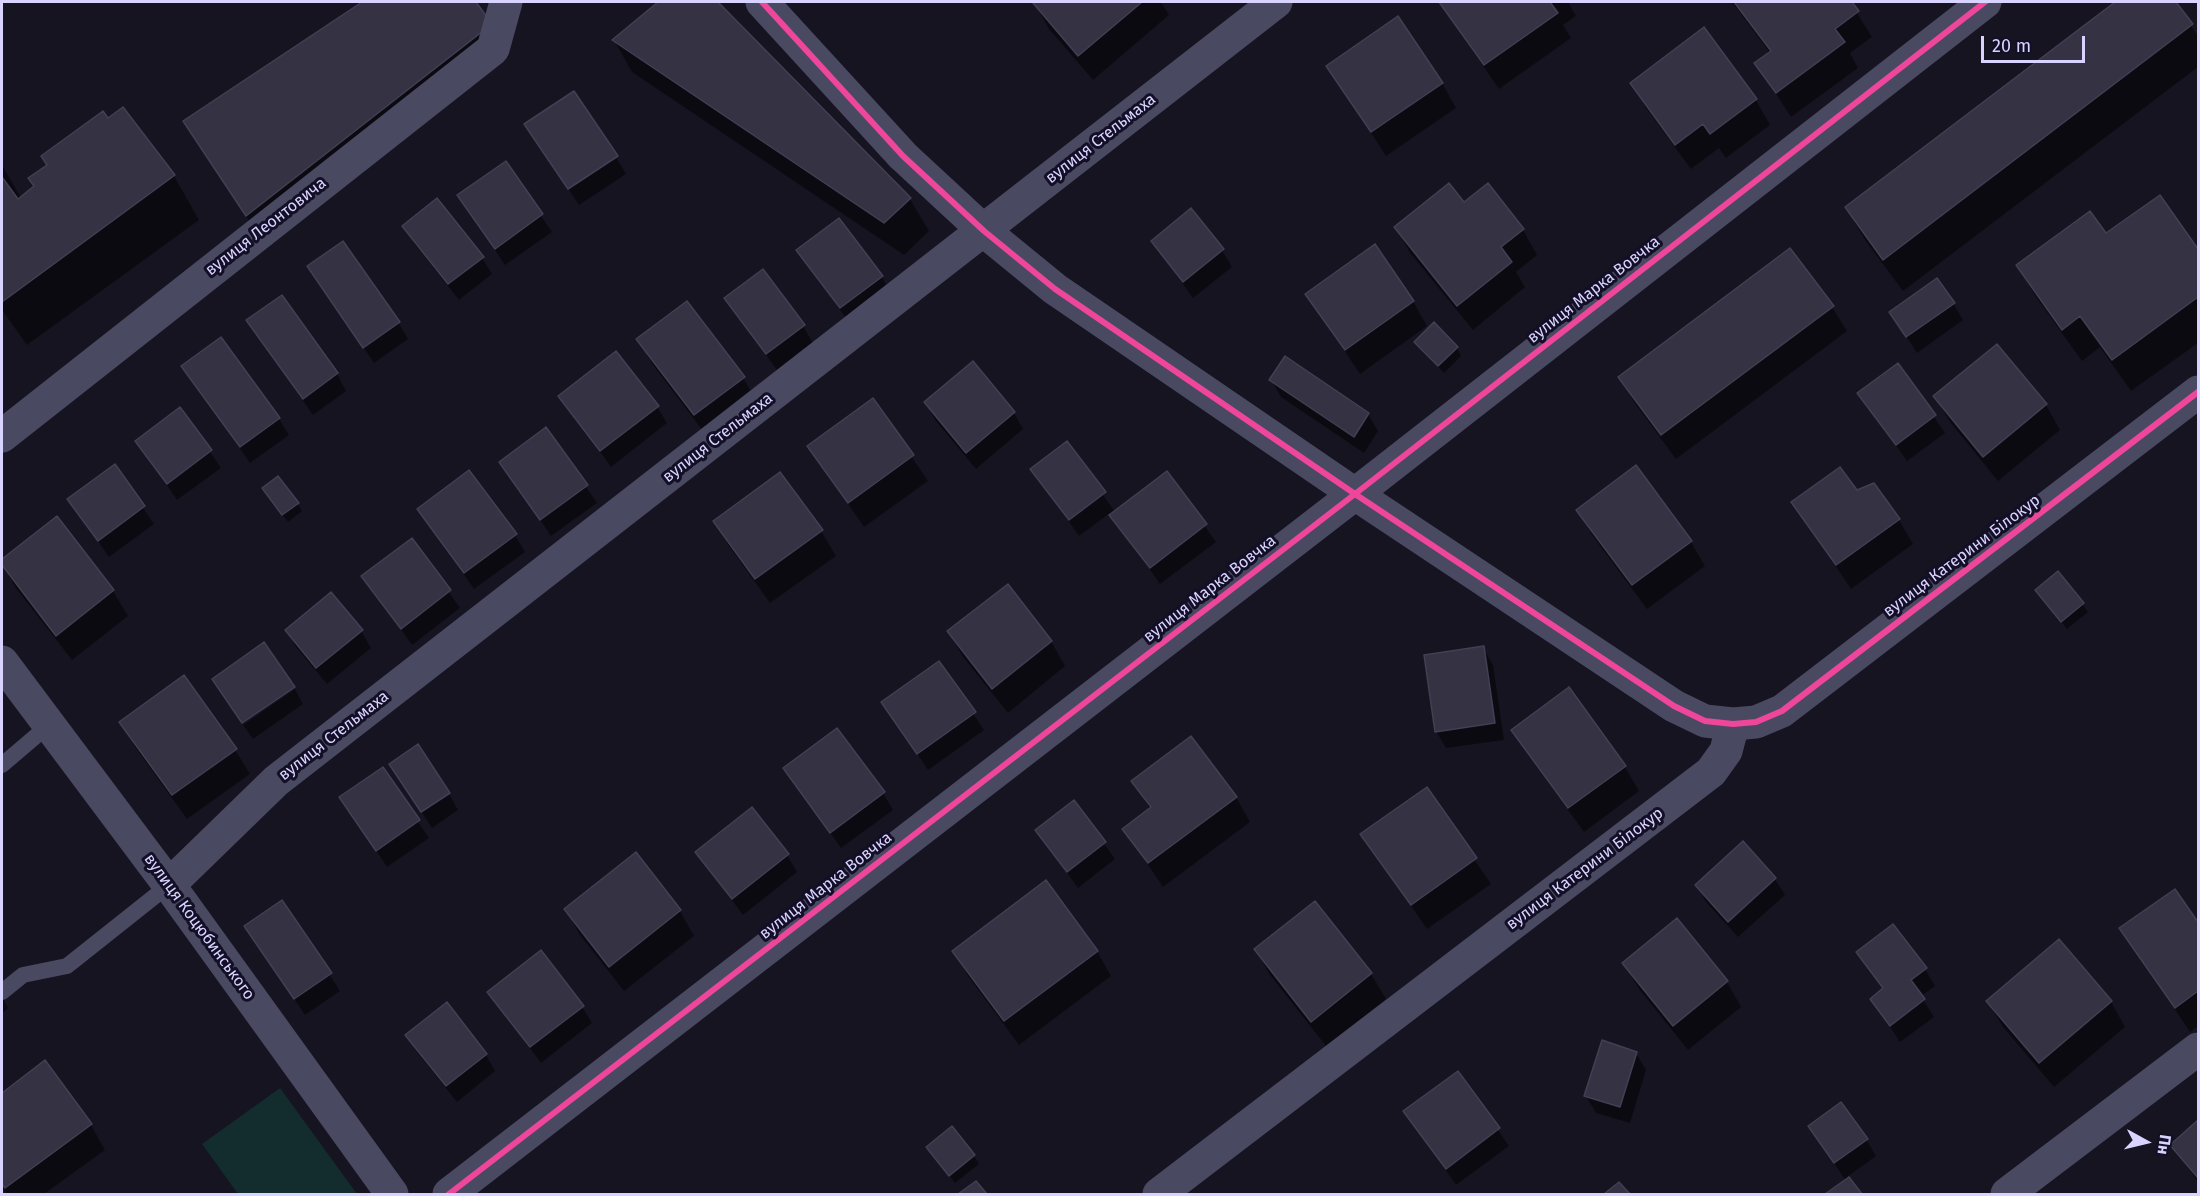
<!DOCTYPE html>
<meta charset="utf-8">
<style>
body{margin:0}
#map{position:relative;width:2200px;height:1196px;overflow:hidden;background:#161421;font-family:"Fira Sans",sans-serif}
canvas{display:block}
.frame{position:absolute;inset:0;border:3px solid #d9d4ff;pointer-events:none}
.north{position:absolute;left:2116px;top:1112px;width:60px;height:60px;-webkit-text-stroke:4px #130f26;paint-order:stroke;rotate:98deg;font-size:16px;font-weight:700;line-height:24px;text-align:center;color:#d9d4ff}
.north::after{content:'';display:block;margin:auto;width:21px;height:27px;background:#d9d4ff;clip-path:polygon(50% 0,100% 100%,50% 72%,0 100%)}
.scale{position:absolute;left:1981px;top:36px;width:104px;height:27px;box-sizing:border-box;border:3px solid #d9d4ff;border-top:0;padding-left:8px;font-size:18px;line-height:21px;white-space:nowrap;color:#d9d4ff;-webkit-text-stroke:4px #130f26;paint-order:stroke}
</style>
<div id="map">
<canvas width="2200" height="1196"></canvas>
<div class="frame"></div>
<div class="north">Пн</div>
<div class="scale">20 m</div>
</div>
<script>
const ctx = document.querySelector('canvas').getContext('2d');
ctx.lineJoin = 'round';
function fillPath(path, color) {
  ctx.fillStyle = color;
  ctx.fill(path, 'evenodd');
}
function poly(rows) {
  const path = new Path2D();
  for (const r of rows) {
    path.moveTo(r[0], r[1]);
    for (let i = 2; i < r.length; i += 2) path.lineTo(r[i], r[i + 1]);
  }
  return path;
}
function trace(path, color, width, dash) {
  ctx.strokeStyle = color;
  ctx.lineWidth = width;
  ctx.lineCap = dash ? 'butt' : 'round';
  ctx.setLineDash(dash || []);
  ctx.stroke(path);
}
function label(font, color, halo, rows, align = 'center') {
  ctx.font = font + ' "Fira Sans",sans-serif';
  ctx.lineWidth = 6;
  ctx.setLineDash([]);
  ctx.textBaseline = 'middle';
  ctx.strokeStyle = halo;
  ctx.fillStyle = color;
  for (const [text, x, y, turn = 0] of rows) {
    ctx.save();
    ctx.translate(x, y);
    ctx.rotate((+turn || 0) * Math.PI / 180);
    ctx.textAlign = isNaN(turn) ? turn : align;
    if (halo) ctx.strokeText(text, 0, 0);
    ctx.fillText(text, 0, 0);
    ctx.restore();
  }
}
const green = poly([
 [280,1088,357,1194,238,1194,202,1144]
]);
const shadow = poly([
 [364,2,474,2,509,57,266,247,185,122],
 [660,2,716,2,910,199,929,231,904,255,632,72,614,40],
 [1037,2,1161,2,1169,15,1093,80,1049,29,1035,4],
 [1439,2,1568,2,1576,16,1563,25,1571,38,1499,89],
 [1732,2,1850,2,1872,37,1850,53,1858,68,1791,117,1756,63,1770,53],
 [2118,2,2174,2,2198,36,2198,67,1903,291,1865,240,1846,208],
 [1704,29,1756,100,1770,125,1726,158,1719,148,1691,169,1646,108,1632,83],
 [1328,66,1442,83,1456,108,1386,156],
 [526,125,616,157,626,174,579,205],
 [505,163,552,232,505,265,459,196],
 [2,165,21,198,174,176,199,220,27,345,2,310],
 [1487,185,1523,230,1537,255,1516,272,1525,287,1473,330,1410,253,1396,228,1464,204],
 [2160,197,2198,252,2198,343,2131,391,2100,347,2082,361,2036,297,2017,265,2106,235],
 [404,226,482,258,492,274,459,300,414,243],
 [1152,241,1222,250,1232,267,1193,298],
 [798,251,882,277,891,294,850,324],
 [309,267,398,322,408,339,374,363],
 [1307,294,1413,301,1427,326,1360,374],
 [726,299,803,326,813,343,777,370],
 [1953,303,1963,320,1917,353,1891,313],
 [1832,307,1847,331,1676,459,1634,402,1620,377],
 [248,321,337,374,346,391,313,415],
 [638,340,743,378,758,403,709,439,653,365],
 [1416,342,1457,348,1461,356,1444,373],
 [1898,365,1945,433,1907,461,1859,393],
 [183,367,279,419,289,435,250,463],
 [1271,380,1368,414,1378,431,1364,453,1281,397],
 [560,396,657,407,667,423,611,467],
 [1935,397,2046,405,2060,430,1998,481,1950,422],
 [873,400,928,481,864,527,809,447],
 [926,403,1014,413,1023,429,976,469,935,420],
 [180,409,221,468,177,500,137,441],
 [546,429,597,503,551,536,501,462],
 [1067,443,1115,512,1167,473,1216,542,1160,584,1110,513,1079,536,1032,469],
 [114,466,154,524,109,557,69,499],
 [1857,492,1899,520,1913,544,1851,589,1793,503],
 [269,497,297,503,302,511,288,522],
 [419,510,515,535,525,552,474,589],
 [1578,510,1691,542,1705,566,1647,609,1592,535],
 [57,518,113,591,128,616,72,660,15,587,2,563],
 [715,522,821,531,836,556,770,603,729,546],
 [412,540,460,608,412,645,363,576],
 [2058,573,2088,612,2067,629,2037,590],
 [287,630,361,631,371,648,327,684,296,647],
 [949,632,1051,641,1065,666,1008,713,963,657],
 [1483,648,1493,665,1504,740,1446,748,1436,731],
 [939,663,984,730,928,770,883,703],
 [295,689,303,704,253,739,243,725],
 [121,722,235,750,250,774,187,819,135,747],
 [1513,730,1625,767,1639,791,1584,832,1528,755],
 [382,769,429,838,387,867,341,798],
 [785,769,883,793,893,810,841,848],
 [401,781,449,794,458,810,432,828],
 [1133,781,1236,797,1250,822,1163,887,1124,829,1150,809],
 [1426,789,1491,884,1427,929,1362,834],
 [1074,802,1115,859,1078,888,1037,831],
 [697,853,787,855,797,872,743,915],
 [1775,879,1785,895,1738,937,1706,902,1697,885],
 [2175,891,2198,924,2198,1026,2190,1032,2121,929],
 [282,902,340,991,305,1015,246,927],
 [1315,903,1371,974,1386,999,1326,1046,1270,975,1256,950],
 [566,910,680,911,694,936,624,991,580,935],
 [1677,920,1727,982,1741,1007,1688,1050,1639,989,1624,964],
 [954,951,1097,951,1111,976,1019,1045,968,976],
 [1858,952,1925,969,1935,986,1921,996,1934,1017,1900,1042,1872,999,1884,990],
 [489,992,582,1007,592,1023,541,1063],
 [2,997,8,1008,2,1013],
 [1988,1002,2111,1002,2125,1027,2054,1087,2003,1027],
 [407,1036,486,1055,495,1071,457,1102,417,1052],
 [1636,1053,1646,1070,1630,1123,1596,1113,1586,1096],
 [45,1063,91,1125,105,1150,44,1194,7,1194,2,1187,2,1094],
 [1458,1073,1509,1146,1456,1185,1405,1112],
 [2198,1122,2198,1182,2172,1145],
 [1810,1127,1866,1139,1876,1156,1847,1177,1860,1194,1828,1194,1846,1181],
 [933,1155,974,1156,979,1164,955,1183]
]);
const building = poly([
 [362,2,476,2,492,24,246,216,183,121,362,2],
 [658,2,718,2,911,198,884,223,612,40,658,2],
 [1035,2,1142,2,1078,56,1033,3,1035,2],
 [1439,2,1550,2,1558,13,1484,65,1439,2],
 [1734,2,1852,2,1859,11,1835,29,1845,42,1776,93,1754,63,1771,51,1734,2],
 [2115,2,2176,2,2193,24,1883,260,1845,207,2115,2],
 [1398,16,1443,83,1371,132,1326,66,1398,16],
 [1704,27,1757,99,1710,134,1703,124,1675,145,1630,83,1704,27],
 [574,91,618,156,568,189,524,124,574,91],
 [123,107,175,175,2,302,2,177,18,199,34,186,28,178,47,165,41,156,103,111,108,118,123,107],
 [506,161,543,214,495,249,457,195,506,161],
 [1449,183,1464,202,1488,183,1524,229,1501,247,1512,262,1457,306,1394,227,1449,183],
 [2160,195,2198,249,2198,297,2112,360,2080,316,2062,330,2016,265,2090,211,2106,233,2160,195],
 [437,198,484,257,448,284,402,226,437,198],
 [1191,208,1224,249,1183,282,1151,241,1191,208],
 [839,218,883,276,840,308,796,250,839,218],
 [343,241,400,322,363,348,307,266,343,241],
 [1375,244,1414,301,1345,350,1305,294,1375,244],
 [1790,248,1834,306,1661,435,1618,377,1790,248],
 [763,269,805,325,766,354,724,298,763,269],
 [1937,278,1955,303,1906,337,1889,312,1937,278],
 [282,295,338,373,303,399,246,320,282,295],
 [687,301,745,377,694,415,636,339,687,301],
 [1434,322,1458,347,1438,366,1414,342,1434,322],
 [221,337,280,418,240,447,181,366,221,337],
 [1997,344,2047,404,1983,457,1933,396,1997,344],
 [616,351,659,406,600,451,558,396,616,351],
 [1285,356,1369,413,1354,437,1269,380,1285,356],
 [973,361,1015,412,966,453,924,402,973,361],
 [1898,363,1936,415,1896,445,1857,393,1898,363],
 [873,398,914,455,848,503,807,446,873,398],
 [180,407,212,450,167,484,135,441,180,407],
 [546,427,588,485,540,520,499,462,546,427],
 [1067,441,1106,492,1069,520,1030,469,1067,441],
 [115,464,145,506,98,541,67,499,115,464],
 [1636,465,1692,541,1632,585,1576,510,1636,465],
 [1840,467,1857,490,1874,483,1900,519,1836,565,1791,502,1840,467],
 [469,470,517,534,464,573,417,509,469,470],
 [1167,471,1207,524,1150,568,1109,515,1167,471],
 [780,472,823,530,755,579,713,521,780,472],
 [278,476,299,503,282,515,262,488,278,476],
 [57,516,114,590,56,636,2,565,2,559,57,516],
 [412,538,451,590,401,629,361,576,412,538],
 [2058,571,2084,603,2061,622,2035,590,2058,571],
 [1008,584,1052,641,992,689,947,631,1008,584],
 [331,592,363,630,316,668,285,630,331,592],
 [264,642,295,687,242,723,212,679,264,642],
 [1484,646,1495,723,1435,732,1424,655,1484,646],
 [939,661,976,712,917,754,881,702,939,661],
 [184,675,237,749,172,795,119,722,184,675],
 [1569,687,1626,766,1568,808,1511,730,1569,687],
 [837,728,885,792,830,833,783,768,837,728],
 [1191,736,1237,797,1148,863,1122,829,1151,807,1131,781,1191,736],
 [418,744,450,793,421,812,389,764,418,744],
 [383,767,420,820,376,851,339,797,383,767],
 [1427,787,1477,858,1411,905,1360,834,1427,787],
 [1074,800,1106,842,1067,872,1035,830,1074,800],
 [752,807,789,854,732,899,695,852,752,807],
 [1743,841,1776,878,1728,922,1695,885,1743,841],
 [636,852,681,910,609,967,564,909,636,852],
 [1046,880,1098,951,1004,1021,952,951,1046,880],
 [2175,889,2198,922,2198,991,2175,1008,2119,928,2175,889],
 [282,900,332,973,294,999,244,926,282,900],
 [1315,901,1372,973,1311,1022,1254,949,1315,901],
 [1677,918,1728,981,1673,1026,1622,963,1677,918],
 [1893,924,1927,968,1911,980,1925,999,1890,1026,1870,999,1883,988,1856,952,1893,924],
 [2059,939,2112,1001,2039,1063,1986,1001,2059,939],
 [541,950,584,1006,530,1047,487,992,541,950],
 [447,1002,487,1054,446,1086,405,1035,447,1002],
 [1602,1040,1637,1052,1620,1107,1584,1096,1602,1040],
 [45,1060,92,1124,5,1188,2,1184,2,1093,45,1060],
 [1458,1071,1500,1128,1446,1169,1403,1111,1458,1071],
 [1841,1102,1868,1139,1834,1163,1808,1126,1841,1102],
 [2198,1120,2198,1178,2170,1145,2198,1120],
 [952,1126,975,1155,949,1176,926,1147,952,1126],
 [1849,1177,1862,1194,1825,1194,1849,1177],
 [976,1181,987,1194,958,1194,976,1181],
 [1619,1182,1630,1194,1604,1194,1619,1182]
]);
const lane = poly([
 [2,765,49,725],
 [2,992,23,975,67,966,169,885]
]);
const street = poly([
 [762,2,903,156,984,231,1055,289,1355,494,1674,706,1705,721,1733,724,1756,722,1782,711,2198,392],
 [2,436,493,49,506,2],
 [2,662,169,885,392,1194],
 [169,885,276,781,1276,2],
 [449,1194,1355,494,1985,2],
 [1159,1194,1711,772,1726,751,1733,724],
 [2007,1194,2198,1049]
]);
const cycleway = poly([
 [762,2,903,156,984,231,1055,289,1355,494,1674,706,1705,721,1733,724,1756,722,1782,711,2198,392],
 [449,1194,1355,494,1985,2]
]);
const streetNames = [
 ["вулиця Стельмаха",1101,139,-38],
 ["вулиця Леонтовича",266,227,-38],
 ["вулиця Марка Вовчка",1594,290,-38],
 ["вулиця Стельмаха",718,438,-38],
 ["вулиця Катерини Білокур",1962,556,-37],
 ["вулиця Марка Вовчка",1210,589,-38],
 ["вулиця Стельмаха",334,736,-38],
 ["вулиця Катерини Білокур",1585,869,-37],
 ["вулиця Марка Вовчка",826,886,-38],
 ["вулиця Коцюбинського",199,927,54]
];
fillPath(green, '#132c2d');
fillPath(shadow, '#0007');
fillPath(building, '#343243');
trace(building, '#433f54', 1.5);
trace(lane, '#4a4962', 16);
trace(street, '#4a4962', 33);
trace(cycleway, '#ed469a', 6);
label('16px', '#d9d4ff', '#130f26', streetNames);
</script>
